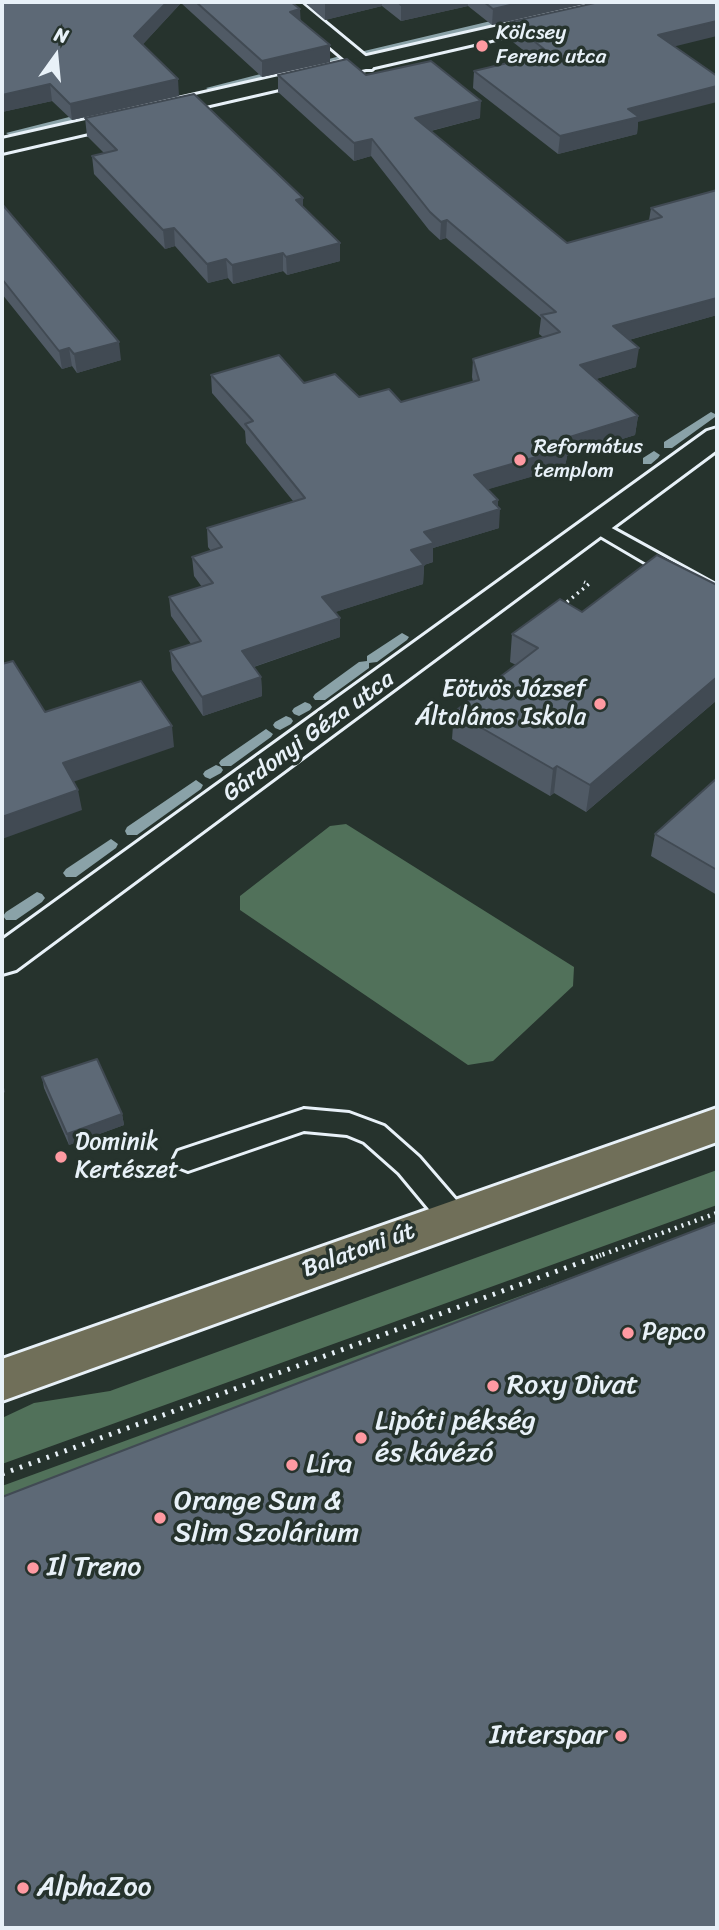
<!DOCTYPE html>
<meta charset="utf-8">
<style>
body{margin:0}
#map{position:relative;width:719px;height:1930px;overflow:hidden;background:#26332d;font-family:Sriracha,sans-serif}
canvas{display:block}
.frame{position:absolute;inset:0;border:4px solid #e8f1f8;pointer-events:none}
.north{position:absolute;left:21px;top:21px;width:70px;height:70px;-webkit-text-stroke:5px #26332d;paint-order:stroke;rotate:15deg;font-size:19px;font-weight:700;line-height:28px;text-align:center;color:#e8f1f8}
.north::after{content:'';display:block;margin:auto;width:24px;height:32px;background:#e8f1f8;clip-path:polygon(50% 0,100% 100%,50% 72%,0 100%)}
</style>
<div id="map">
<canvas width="719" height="1930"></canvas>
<div class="frame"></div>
<div class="north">N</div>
</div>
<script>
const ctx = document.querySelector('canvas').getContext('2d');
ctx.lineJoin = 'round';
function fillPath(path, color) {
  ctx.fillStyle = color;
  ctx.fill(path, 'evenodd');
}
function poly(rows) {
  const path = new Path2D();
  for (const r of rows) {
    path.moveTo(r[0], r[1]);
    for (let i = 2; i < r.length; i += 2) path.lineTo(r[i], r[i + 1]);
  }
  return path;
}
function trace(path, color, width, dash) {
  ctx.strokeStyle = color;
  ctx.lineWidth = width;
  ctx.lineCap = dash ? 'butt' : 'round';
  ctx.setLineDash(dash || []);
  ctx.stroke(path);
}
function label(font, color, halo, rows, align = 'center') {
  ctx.font = font + ' Sriracha,sans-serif';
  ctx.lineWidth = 7;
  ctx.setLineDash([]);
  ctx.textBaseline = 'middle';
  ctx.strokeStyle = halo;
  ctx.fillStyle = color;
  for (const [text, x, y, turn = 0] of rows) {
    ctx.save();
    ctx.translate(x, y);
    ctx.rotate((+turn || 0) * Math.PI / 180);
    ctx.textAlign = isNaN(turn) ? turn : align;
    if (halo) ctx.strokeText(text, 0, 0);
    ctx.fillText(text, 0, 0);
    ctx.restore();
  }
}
const green = poly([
 [346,824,574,967,573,986,493,1061,468,1065,240,910,240,896,330,826],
 [717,1170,717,1205,2,1464,2,1418,34,1403,110,1391],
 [717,1224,2,1526,2,1486]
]);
const stream = poly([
 [512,16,515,17,515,21,364,55,360,52,512,16],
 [340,56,344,59,343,61,312,68,307,65,340,56],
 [280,69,283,70,283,74,211,91,206,88,280,69],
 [89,112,92,113,92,117,11,136,6,133,89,112],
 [711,412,717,415,715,417,672,448,664,448,664,442,711,412],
 [654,451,660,455,658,458,651,464,643,464,643,458,654,451],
 [402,633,409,637,407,640,377,662,369,663,369,668,325,700,315,700,313,697,315,694,359,662,367,661,367,656,402,633],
 [305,702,310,704,312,707,310,710,299,716,294,714,292,711,294,708,305,702],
 [286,716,291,718,293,721,291,724,280,730,275,728,273,725,275,722,286,716],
 [266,729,273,734,271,737,231,766,221,766,219,763,221,760,266,729],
 [216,765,221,767,223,770,221,773,210,779,205,777,203,774,205,771,216,765],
 [196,780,203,785,201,789,137,835,127,835,125,831,127,827,196,780],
 [111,839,118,844,116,848,76,877,66,877,63,873,66,869,111,839],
 [37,892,42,894,45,898,42,902,16,920,6,920,3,916,6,912,37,892]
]);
const pathFar2 = poly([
 [562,606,589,584,584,582]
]);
const pathFar1 = poly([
 [596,1257,717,1213]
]);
const path = poly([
 [2,1474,601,1255]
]);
const service = poly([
 [597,520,717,586,717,602,709,600,590,530,587,526,590,522,597,520],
 [304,1109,349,1113,384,1126,419,1157,463,1208,468,1217,463,1226,453,1229,443,1226,399,1173,364,1142,347,1135,304,1131,188,1171,178,1167,174,1159,178,1151,304,1109]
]);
const minor = poly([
 [277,2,300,2,375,64,372,69,356,69,277,2],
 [717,428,717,450,16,970,2,974,2,940,707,431,717,428]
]);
const tertiary = poly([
 [604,2,640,2,637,6,630,8,2,153,2,139,604,2]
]);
const primary = poly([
 [717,1108,717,1142,2,1401,2,1359,717,1108]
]);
const wall = poly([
 [2,2,291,2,301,21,330,62,262,77,181,3,142,45,179,96,72,120,52,101,2,112],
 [304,2,593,2,492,25,468,6,401,21,382,6,325,20],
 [510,22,675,47,638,122,637,134,558,154,473,88,474,71,532,57,509,39],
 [278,75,366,75,480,118,431,131,567,243,649,220,651,208,717,190,717,315,629,340,636,367,596,379,638,416,635,435,567,456,565,467,488,489,498,507,499,528,433,548,433,562,424,565,423,584,335,612,340,618,340,637,254,667,261,677,262,696,203,716,172,670,170,651,191,644,171,616,169,597,202,587,194,576,192,557,211,551,208,547,207,528,293,501,246,443,245,431,212,393,211,375,304,383,359,397,401,402,473,382,472,377,473,359,543,337,539,334,541,318,446,238,440,240,429,230,371,156,354,161,278,92],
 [85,118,303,207,340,243,340,261,287,275,283,271,233,284,228,278,208,283,175,246,165,249,94,174,92,156,104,153,87,136],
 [2,204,121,360,77,373,72,366,62,369,2,294],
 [717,585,717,700,586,812,554,793,550,796,452,739,454,712,516,665,510,662,512,634,582,612],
 [717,778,717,895,651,856,655,834],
 [42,1077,122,1114,124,1125,69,1145,44,1088]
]);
const shadedWall = poly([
 [167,2,181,2,181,3,135,53,134,36],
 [333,2,382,2,382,6,325,20,325,4],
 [414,2,468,2,468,6,401,21,401,5],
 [523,2,593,2,492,25,493,9],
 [300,9,301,26,290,12],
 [717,21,717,36,656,51,658,35],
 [330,45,330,62,262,77,262,61],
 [178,79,179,96,72,120,70,104],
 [50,84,52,101,2,112,2,95],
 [717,86,717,102,638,122,637,134,558,154,560,136,628,109],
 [481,101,480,118,414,135,415,118],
 [372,139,371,156,354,161,354,143],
 [303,198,303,217,296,200],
 [447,220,446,238,440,240,441,222],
 [174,228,175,246,165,249,163,230],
 [340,243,340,261,287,275,286,257],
 [283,253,283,271,233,284,232,265],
 [226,259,228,278,208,283,207,264],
 [717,298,717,315,611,345,613,326],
 [119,342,121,360,77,373,74,354],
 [69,348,72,366,62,369,59,351],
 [639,348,636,367,579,384,580,365],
 [638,416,635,435,567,456,565,467,472,494,474,475,560,440],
 [498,500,498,510,500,509,499,528,433,548,433,562,424,565,423,584,323,616,322,597,411,550,424,532],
 [340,618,340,637,244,670,242,651],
 [261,677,262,696,203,716,202,697],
 [717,677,717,700,586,812,590,785],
 [172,726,174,747,67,784,63,763],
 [557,766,554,793,550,796,553,769],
 [78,790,82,810,2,839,2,817],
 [2,1079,5,1092,2,1094],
 [122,1114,124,1125,69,1145,67,1134]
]);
const building = poly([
 [2,2,167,2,134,36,178,79,70,104,50,84,2,95,2,2],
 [196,2,291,2,300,9,290,12,330,45,262,61,196,2],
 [398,2,414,2,401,5,398,2],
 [484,2,523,2,493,9,484,2],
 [599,2,717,2,717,21,658,35,717,76,717,86,628,109,639,117,560,136,474,71,549,53,510,22,599,2],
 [347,59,366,75,431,61,481,101,415,118,567,243,662,217,651,208,717,190,717,298,613,326,639,348,580,365,638,416,560,440,567,448,474,475,498,500,493,502,500,509,424,532,434,543,411,550,424,565,322,597,340,618,242,651,261,677,202,697,170,651,201,641,169,597,213,583,192,557,222,547,207,528,305,498,245,424,253,421,211,375,279,355,304,383,335,374,359,397,389,389,401,402,479,380,473,359,560,332,541,315,556,312,447,220,441,222,430,212,372,139,354,143,278,75,347,59],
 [194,94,303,198,296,200,340,243,286,257,283,253,232,265,226,259,207,264,174,228,163,230,92,156,117,150,85,118,194,94],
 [2,204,119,342,74,354,69,348,59,351,2,279,2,204],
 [657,555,717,585,717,677,590,785,557,766,553,769,454,712,538,648,512,634,560,599,582,612,657,555],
 [13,661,45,712,141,681,172,726,63,763,78,790,2,817,2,664,13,661],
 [717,778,717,870,655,834,717,778],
 [97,1059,122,1114,67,1134,42,1077,97,1059],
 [717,1222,717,1928,2,1928,2,1497,717,1222]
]);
const markers = [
 [482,46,7,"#ff9aa2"],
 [520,460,7,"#ff9aa2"],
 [600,704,7,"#ff9aa2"],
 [61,1157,7,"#ff9aa2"],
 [628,1333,7,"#ff9aa2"],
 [493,1386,7,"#ff9aa2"],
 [361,1438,7,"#ff9aa2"],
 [292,1465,7,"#ff9aa2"],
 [160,1518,7,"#ff9aa2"],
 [33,1568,7,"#ff9aa2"],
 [621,1736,7,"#ff9aa2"],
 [23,1888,7,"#ff9aa2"]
];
const farPoinames = [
 ["Kölcsey",496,34],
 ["Ferenc utca",496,58],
 ["Református",534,448],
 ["templom",534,472]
];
const poiNames = [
 ["Eötvös József",586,690,"right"],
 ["Általános Iskola",586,718,"right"],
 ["Dominik",75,1143],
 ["Kertészet",75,1171],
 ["Pepco",642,1333]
];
const streetNames = [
 ["Gárdonyi Géza utca",309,737,-36],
 ["Balatoni út",359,1251,-20]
];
const nearPoinames = [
 ["Roxy Divat",507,1386],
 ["Lipóti pékség",375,1422],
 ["és kávézó",375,1454],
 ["Líra",306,1465],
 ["Orange Sun &",174,1502],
 ["Slim Szolárium",174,1534],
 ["Il Treno",47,1568],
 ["Interspar",607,1736,"right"],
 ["AlphaZoo",37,1888]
];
fillPath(green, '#51715a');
fillPath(stream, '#8aa2a8');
trace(service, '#e8f1f8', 6);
trace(minor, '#e8f1f8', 6);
trace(tertiary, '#e8f1f8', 6);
trace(primary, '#e8f1f8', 6);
trace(pathFar2, '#e8f1f8', 3.5, [2, 4.5]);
trace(pathFar1, '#e8f1f8', 4.5, [2, 5]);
trace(path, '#e8f1f8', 5, [2.5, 7]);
fillPath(service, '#26332d');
fillPath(minor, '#26332d');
fillPath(tertiary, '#26332d');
fillPath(primary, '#706f59');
fillPath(wall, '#505a65');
fillPath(shadedWall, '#414a53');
fillPath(building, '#5d6976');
trace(building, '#414a53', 2);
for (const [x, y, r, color] of markers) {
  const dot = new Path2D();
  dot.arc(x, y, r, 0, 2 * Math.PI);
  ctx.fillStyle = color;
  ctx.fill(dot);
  trace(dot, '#26332d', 2.5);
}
label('21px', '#e8f1f8', '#26332d', farPoinames, 'left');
label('24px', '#e8f1f8', '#26332d', poiNames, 'left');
label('24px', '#e8f1f8', '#26332d', streetNames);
label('28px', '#e8f1f8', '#26332d', nearPoinames, 'left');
</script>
